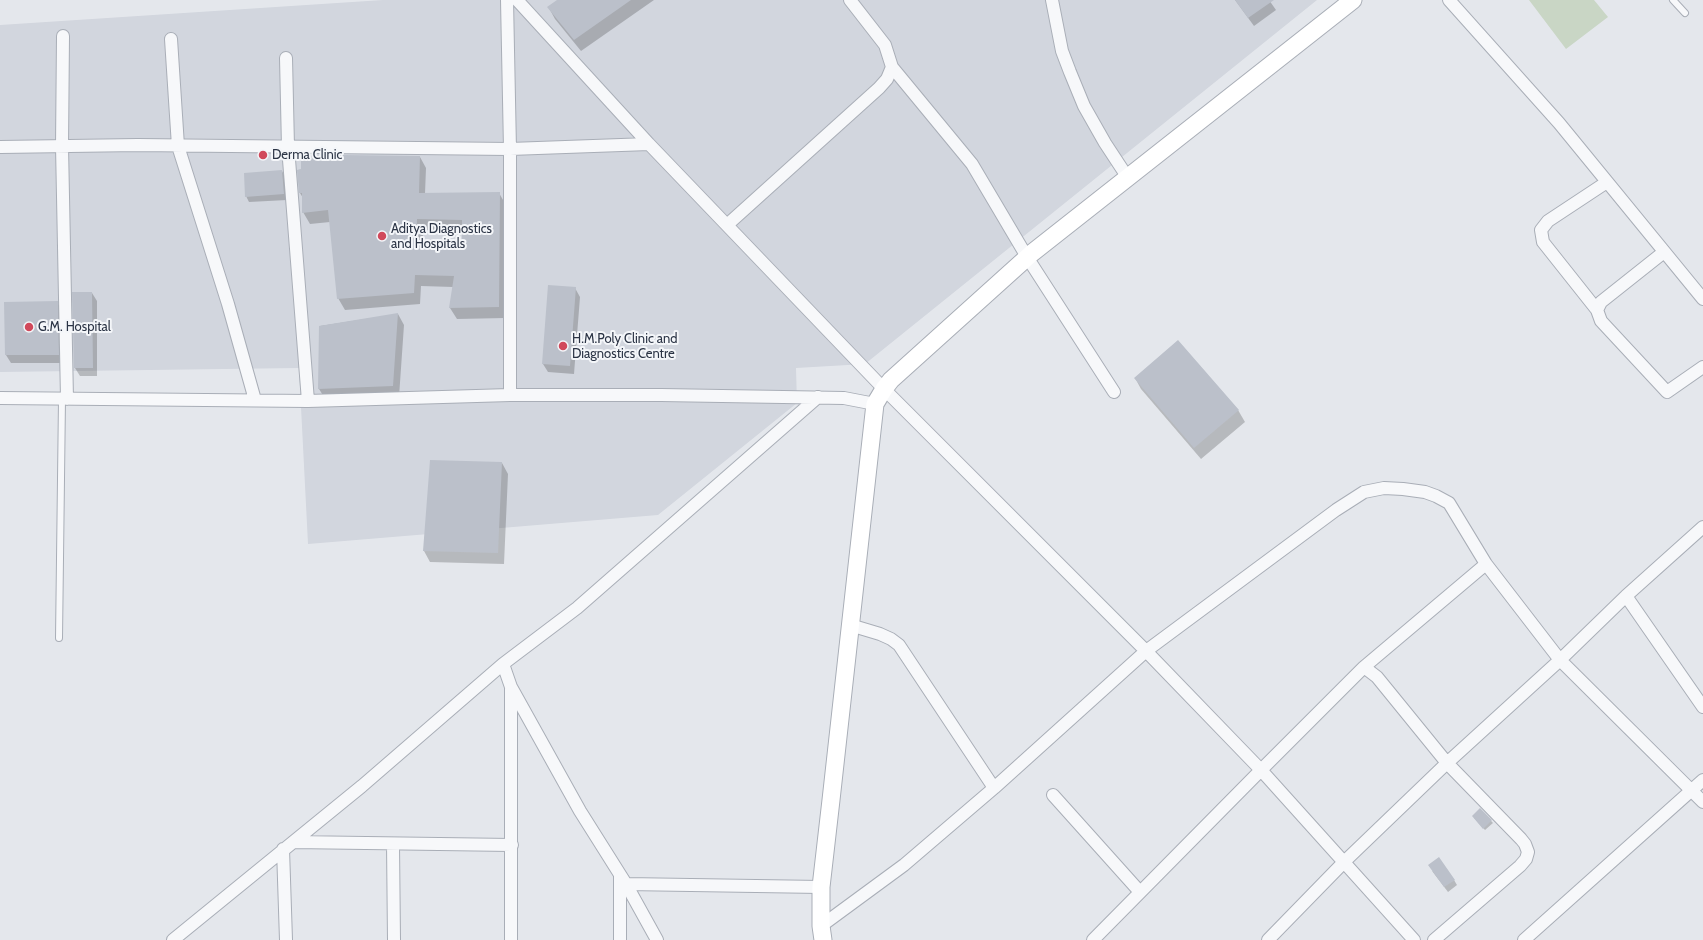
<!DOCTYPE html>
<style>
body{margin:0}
canvas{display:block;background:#e4e7ec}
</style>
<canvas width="1703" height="940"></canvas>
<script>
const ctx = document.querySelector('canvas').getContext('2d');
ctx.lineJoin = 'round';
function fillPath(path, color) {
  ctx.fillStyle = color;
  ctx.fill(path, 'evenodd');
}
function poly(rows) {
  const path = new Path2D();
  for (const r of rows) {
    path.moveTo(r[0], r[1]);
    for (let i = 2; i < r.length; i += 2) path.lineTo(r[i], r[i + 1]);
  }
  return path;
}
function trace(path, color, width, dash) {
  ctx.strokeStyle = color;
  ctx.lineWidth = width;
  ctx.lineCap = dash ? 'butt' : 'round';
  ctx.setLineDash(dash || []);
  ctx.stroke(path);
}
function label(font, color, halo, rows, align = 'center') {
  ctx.font = font + ' Cabin,sans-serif';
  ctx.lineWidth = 4;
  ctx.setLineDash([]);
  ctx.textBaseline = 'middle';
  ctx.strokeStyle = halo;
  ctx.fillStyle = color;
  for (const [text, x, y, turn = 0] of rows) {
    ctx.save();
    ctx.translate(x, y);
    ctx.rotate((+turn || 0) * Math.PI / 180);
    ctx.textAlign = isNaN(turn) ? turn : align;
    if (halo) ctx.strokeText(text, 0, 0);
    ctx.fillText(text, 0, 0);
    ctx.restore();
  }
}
const built = poly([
 [383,0,1317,0,865,364,796,368,797,403,658,515,308,544,299,368,0,372,0,25]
]);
const green = poly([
 [1529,0,1594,0,1608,17,1566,49]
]);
const shadow = poly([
 [558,0,654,0,581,51,555,19,549,8],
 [1235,0,1269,0,1276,10,1254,26],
 [420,157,426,168,425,194,499,193,506,205,505,318,457,319,450,308,453,287,421,286,420,304,345,310,338,298,330,222,310,224,303,212,303,198,300,193,298,170],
 [423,230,463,231,463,243,423,245],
 [282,171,285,177,287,200,249,202,246,196],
 [575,288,580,297,574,374,548,372,543,364],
 [92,293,97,301,97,376,80,376,75,368],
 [57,302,62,311,63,363,11,363,6,355,5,303],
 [398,314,404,325,399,397,326,400,319,389,320,326],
 [1135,378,1238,410,1245,422,1201,459,1141,389],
 [431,461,502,463,508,474,504,564,430,562,424,551],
 [1480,809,1493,823,1485,830,1474,818],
 [1432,871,1454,880,1457,885,1448,892]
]);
const building = poly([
 [557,0,631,0,574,40,547,7],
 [1235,0,1274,0,1248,18],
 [342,155,420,156,419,193,500,192,499,307,449,308,454,276,415,275,414,293,337,299,328,210,302,213,302,193,299,193,297,170,301,169,301,156],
 [417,219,462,220,462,242,416,244],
 [282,170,284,194,245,197,244,173],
 [548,285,576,287,570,366,542,364],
 [72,292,92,292,93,368,74,368],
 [58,301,59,355,5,355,4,302],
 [398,313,393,386,318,389,319,326],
 [1178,340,1239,410,1194,448,1134,378],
 [430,460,502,462,498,553,423,551],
 [1480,808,1492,820,1483,829,1472,816],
 [1439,857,1455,880,1444,887,1428,865]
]);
const lane = poly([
 [1673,0,1685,13],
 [59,638,62,399]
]);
const street = poly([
 [507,0,510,149,510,395],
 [517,0,649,144,884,389,1146,651,1261,770,1414,940],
 [1052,0,1062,51,1070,72,1084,106,1105,143,1128,178],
 [1449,0,1559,123,1703,299],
 [63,36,62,146,67,399],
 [171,39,178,146,228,304,255,400],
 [286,58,288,147,308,401],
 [892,67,972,164,1027,257,1114,392],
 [0,147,138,145,510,149,649,144],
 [727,225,879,88,887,79,892,67,885,45,850,0],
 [1664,252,1601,302,1597,310,1601,321,1667,392,1703,367],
 [1597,310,1543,242,1541,230,1548,221,1607,182],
 [0,398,308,401,510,395,661,395,844,398,875,404],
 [1626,596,1703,707],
 [850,625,880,634,891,639,899,645,994,788],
 [503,664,511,687,580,811,626,884,657,940],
 [1364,667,1377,677,1447,763,1521,839,1525,844,1528,852,1526,859,1520,866,1434,940],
 [1053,795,1140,892],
 [293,842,512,845],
 [393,844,394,940],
 [283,849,286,940],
 [626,884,821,887],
 [821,926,904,865,994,788,1146,651,1336,510,1364,492,1384,488,1403,489,1425,492,1436,496,1449,503,1486,564,1560,660,1703,802],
 [173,940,362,786,503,664,577,608,818,397],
 [511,940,511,689],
 [620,940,620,875],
 [1093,940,1261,770,1364,667,1486,564],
 [1268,940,1345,861,1447,763,1560,660,1626,596,1703,527],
 [1524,940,1703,780]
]);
const secondary = poly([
 [823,940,821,926,821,887,831,800,875,404,884,389,891,380,1032,253,1353,0]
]);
const markers = [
 [263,155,5,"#d1495b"],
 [382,236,5,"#d1495b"],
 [29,327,5,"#d1495b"],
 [563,346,5,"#d1495b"]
];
const poiNames = [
 ["Derma Clinic",272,155],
 ["Aditya Diagnostics",391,229],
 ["and Hospitals",391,244],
 ["G.M. Hospital",38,327],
 ["H.M.Poly Clinic and",572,339],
 ["Diagnostics Centre",572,354]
];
fillPath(built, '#d2d6de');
fillPath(green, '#c9d6c5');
fillPath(shadow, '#0003');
fillPath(building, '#bbc0ca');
trace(lane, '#a9aeb7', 8);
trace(street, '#a9aeb7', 14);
trace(secondary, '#a9aeb7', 19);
trace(lane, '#f7f8fa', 6);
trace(street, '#f7f8fa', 12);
trace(secondary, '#fff', 17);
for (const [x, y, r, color] of markers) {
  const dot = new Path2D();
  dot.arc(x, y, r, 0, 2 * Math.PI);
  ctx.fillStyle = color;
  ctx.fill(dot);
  trace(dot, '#f4f6f9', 1.5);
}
label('13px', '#2b3445', '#f4f6f9', poiNames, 'left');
</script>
